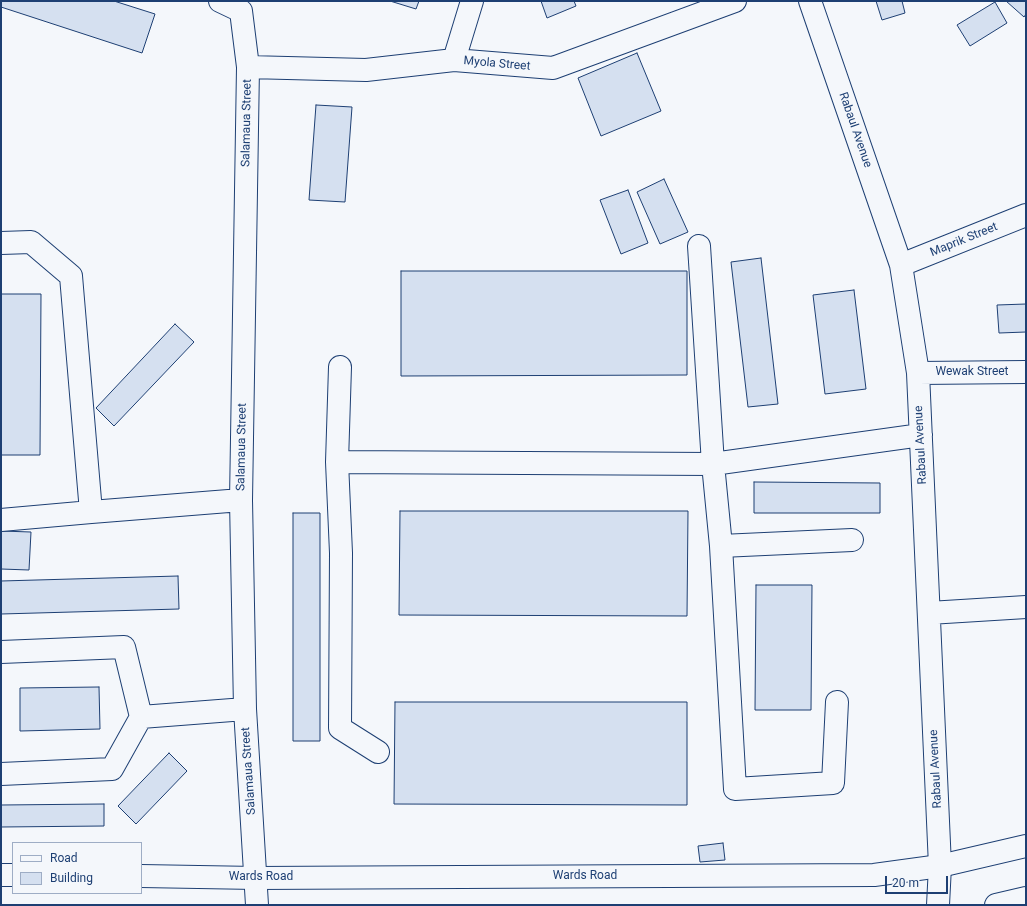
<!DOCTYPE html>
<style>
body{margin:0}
#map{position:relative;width:1027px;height:906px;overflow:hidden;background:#f4f7fb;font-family:Roboto,sans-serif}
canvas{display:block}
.frame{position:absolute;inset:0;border:2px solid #1d3f73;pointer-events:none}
.legend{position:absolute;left:12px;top:842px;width:130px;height:52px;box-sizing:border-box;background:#f4f7fb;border:1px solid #9eadc5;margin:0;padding:5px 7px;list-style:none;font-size:12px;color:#1d3f73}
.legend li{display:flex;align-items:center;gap:8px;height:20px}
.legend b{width:20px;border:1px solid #9eadc5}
.scale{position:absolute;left:885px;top:876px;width:63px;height:18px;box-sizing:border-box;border:2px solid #1d3f73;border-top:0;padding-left:5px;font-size:12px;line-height:14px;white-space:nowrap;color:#1d3f73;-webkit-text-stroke:3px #f4f7fb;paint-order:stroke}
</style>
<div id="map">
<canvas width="1027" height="906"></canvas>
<div class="frame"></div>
<ul class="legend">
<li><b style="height:5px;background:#f4f7fb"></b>Road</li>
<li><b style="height:11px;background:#d5e0f0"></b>Building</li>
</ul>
<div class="scale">20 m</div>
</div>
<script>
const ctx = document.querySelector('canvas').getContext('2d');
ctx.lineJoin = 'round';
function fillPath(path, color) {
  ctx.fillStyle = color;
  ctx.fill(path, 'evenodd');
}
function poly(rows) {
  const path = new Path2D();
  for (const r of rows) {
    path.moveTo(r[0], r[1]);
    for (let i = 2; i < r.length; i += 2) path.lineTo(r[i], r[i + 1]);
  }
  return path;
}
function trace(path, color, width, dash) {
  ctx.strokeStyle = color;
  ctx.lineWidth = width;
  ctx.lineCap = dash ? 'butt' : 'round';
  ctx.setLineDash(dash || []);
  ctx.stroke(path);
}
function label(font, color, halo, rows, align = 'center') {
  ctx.font = font + ' Roboto,sans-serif';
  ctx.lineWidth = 3;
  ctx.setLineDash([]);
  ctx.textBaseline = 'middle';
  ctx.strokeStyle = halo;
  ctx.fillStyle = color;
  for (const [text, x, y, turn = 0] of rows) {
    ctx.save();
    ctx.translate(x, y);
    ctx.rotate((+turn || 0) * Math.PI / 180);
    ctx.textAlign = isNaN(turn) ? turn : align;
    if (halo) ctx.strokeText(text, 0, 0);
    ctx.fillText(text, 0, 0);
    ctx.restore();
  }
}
const building = poly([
 [1,1,114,1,155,14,142,53,1,7,1,1],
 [390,1,419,1,416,9,390,1],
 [541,1,574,1,576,6,547,18,541,1],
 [876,1,902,1,905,13,882,20,876,1],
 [1006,1,1026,1,1026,14,1024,17,1006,1],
 [995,2,1007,23,970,46,957,25,995,2],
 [637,53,661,111,601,136,578,78,637,53],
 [316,105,352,107,345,202,309,200,316,105],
 [664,179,688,232,660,244,637,192,664,179],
 [628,190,648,243,621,254,600,200,628,190],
 [761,258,778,404,748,407,731,262,761,258],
 [401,271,687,271,687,375,401,376,401,271],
 [854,290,866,389,825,394,813,295,854,290],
 [1,294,41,294,40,455,1,455,1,294],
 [1026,304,1026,332,999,333,997,305,1026,304],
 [175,324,194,342,114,426,96,408,175,324],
 [754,482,880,483,880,513,754,513,754,482],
 [400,511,688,511,687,616,399,615,400,511],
 [293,513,320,513,320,741,293,741,293,513],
 [1,531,31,532,29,570,1,569,1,531],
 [178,576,179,609,1,614,1,581,178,576],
 [756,585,812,585,811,710,755,710,756,585],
 [99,687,100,729,20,731,20,688,99,687],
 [395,702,687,702,687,805,394,804,395,702],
 [169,753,187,771,136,824,118,806,169,753],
 [104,804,104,826,1,827,1,805,104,804],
 [723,843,725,860,700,862,698,846,723,843]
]);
const minor = poly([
 [220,1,241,11,248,67,241,500,245,709,257,905],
 [810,1,901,265,918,373,940,866,938,905],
 [454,60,472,1],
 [248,67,366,70,454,60,553,68,735,1],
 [1,243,31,242,71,276,91,512],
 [699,246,713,464,721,546,735,789,833,783,837,702],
 [901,265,1026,215],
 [340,367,337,462,341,553,340,728,378,752],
 [918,373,1026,372],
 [337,462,713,464,921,435],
 [1,520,91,512,241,500],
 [721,546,852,540],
 [929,613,1026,607],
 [1,652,124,647,141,717,112,769,1,774],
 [141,717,245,709]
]);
const major = poly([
 [1,875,13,875],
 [141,876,256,878,874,875,940,866,1026,846],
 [996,905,1026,898]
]);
const streetNames = [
 ["Myola Street",497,64,5],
 ["Salamaua Street",247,123,-89],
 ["Rabaul Avenue",855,130,71],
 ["Maprik Street",964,240,-22],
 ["Wewak Street",972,372],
 ["Rabaul Avenue",921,445,-93],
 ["Salamaua Street",242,447,-89],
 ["Rabaul Avenue",936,769,-93],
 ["Salamaua Street",249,771,-94],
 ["Wards Road",585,876],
 ["Wards Road",261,877]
];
fillPath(building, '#d5e0f0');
trace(building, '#1d3f73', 1);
trace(minor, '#1d3f73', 24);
trace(major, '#1d3f73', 24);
trace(minor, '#f4f7fb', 22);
trace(major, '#f4f7fb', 22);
label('12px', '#1d3f73', '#f4f7fb', streetNames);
</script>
